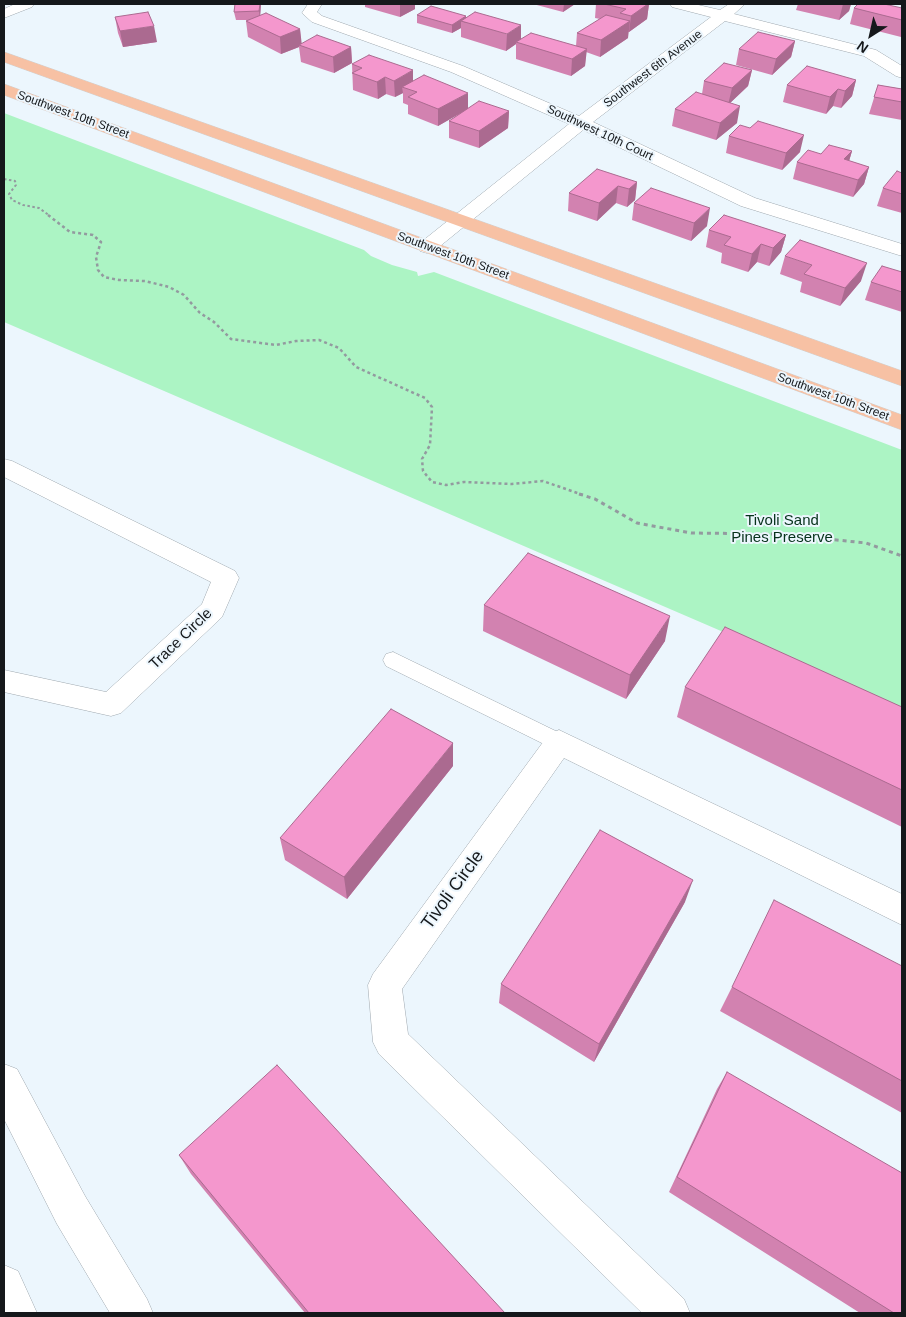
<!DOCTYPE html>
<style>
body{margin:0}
#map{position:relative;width:906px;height:1317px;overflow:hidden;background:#ecf6fd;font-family:Arial,sans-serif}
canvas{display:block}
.frame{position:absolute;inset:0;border:5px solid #15181b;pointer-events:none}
.north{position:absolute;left:846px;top:10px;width:50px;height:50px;-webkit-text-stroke:4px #ecf6fd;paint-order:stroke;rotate:215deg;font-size:14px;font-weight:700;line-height:20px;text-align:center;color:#15181b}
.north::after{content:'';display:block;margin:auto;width:18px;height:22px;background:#15181b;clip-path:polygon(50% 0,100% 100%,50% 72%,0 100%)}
</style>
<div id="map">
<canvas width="906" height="1317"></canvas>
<div class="frame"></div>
<div class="north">N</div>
</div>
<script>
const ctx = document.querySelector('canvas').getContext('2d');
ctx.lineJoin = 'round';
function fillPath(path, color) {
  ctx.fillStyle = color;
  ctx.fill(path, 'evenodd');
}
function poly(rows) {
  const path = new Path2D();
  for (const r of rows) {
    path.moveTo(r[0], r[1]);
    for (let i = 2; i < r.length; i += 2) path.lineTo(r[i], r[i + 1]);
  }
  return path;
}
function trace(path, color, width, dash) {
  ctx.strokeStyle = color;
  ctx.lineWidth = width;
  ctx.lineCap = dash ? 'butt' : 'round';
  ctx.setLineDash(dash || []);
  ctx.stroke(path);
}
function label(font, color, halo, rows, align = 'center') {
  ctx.font = font + ' Arial,sans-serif';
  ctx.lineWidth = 4;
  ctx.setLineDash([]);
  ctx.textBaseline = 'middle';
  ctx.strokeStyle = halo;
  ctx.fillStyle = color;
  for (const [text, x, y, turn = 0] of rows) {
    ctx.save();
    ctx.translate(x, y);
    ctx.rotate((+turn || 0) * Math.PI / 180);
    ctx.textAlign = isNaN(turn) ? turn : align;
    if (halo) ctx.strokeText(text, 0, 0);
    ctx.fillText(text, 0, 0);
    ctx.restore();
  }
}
const green = poly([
 [4,113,364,250,371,256,392,265,417,272,418,276,434,272,902,450,902,709,4,322]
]);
const pathFar2 = poly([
 [4,179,15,181,16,185,9,194,12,200,23,205,39,208,50,216]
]);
const pathFar1 = poly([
 [48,215,70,232,93,235,101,242,96,257,98,270,104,277,119,280,145,281,169,287,184,295,200,313,214,322,231,339,276,345,296,341,319,340,339,348,356,367,425,398,432,407,430,445,422,459,423,471,432,482,446,485,464,482,512,484,543,481,583,495]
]);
const path = poly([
 [579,494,595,499,637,523,691,533,780,534,866,543,902,556]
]);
const service = poly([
 [393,652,566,736,570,742,566,748,559,751,552,748,386,666,383,660,386,654,393,652]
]);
const minor = poly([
 [15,4,34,4,32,7,4,18,4,9,15,4],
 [308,4,322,4,317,12,322,16,463,66,579,116,711,17,672,7,670,4,694,4,720,10,729,4,745,4,734,14,876,50,902,66,902,78,896,76,864,56,725,21,593,122,755,198,902,244,902,256,741,206,583,130,434,251,427,253,420,251,417,247,420,243,569,124,451,72,312,22,302,13,308,4],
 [4,459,12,461,235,571,239,578,222,617,121,713,111,716,4,692,4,670,106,692,202,604,211,582,4,477,4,459],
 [559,730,902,894,902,925,564,758,402,989,408,1034,684,1299,690,1313,642,1313,379,1054,373,1042,368,985,373,974,549,734,559,730],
 [4,1064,17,1069,85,1196,147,1299,153,1313,110,1313,57,1224,4,1119,4,1064],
 [4,1265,18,1271,37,1313,4,1313,4,1265]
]);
const primary = poly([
 [4,52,902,371,902,386,4,62,4,52],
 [4,84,902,415,902,430,4,95,4,84]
]);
const wall = poly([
 [235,4,261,4,260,15,300,29,301,44,351,47,352,63,334,73,301,62,299,47,281,54,248,37,246,21,249,20,236,20,234,12],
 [365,4,415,4,415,9,400,17,365,7],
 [533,4,575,4,563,12],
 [596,4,649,4,647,19,629,32,628,32,628,38,600,57,586,52,585,66,571,76,516,59,516,44,506,51,461,37,461,28,452,33,417,23,417,15,466,16,466,18,521,40,576,46,577,33,600,19,595,18],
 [798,4,851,4,849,11,839,20,796,10],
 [854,8,902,8,902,35,901,37,850,24],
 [115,17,157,42,123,47,118,33],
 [795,41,791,57,772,75,736,65,739,49],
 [352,64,413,81,468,109,509,111,508,128,479,148,449,138,449,121,462,112,438,126,408,114,408,105,403,103,403,93,395,97,386,94,378,99,353,90],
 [752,70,748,86,730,103,737,123,716,140,672,126,675,109,702,94,704,81],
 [856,80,852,96,841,108,833,106,826,114,783,102,787,85],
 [878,85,902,89,902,120,869,114],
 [729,136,800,152,782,170,726,153],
 [852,151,849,161,869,167,864,184,853,197,793,179,797,162,821,154],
 [902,173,902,213,877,206,883,188],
 [637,182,635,200,627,207,616,203,597,221,568,211,569,193],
 [634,203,707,226,691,241,632,220],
 [709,230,786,235,781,252,769,266,757,262,748,272,721,263,722,253,706,247],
 [785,256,861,281,840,306,800,292,802,282,780,274],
 [902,272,902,312,865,300,871,282],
 [484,605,665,641,626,699,483,631],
 [685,687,902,707,902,827,677,717],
 [453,766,347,899,285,860,280,838],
 [685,902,594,1062,499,1003,501,984],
 [902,966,902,1113,720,1011,732,987],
 [727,1072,902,1313,860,1313,669,1192,717,1089],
 [179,1155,505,1313,305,1313,191,1174]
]);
const shadedWall = poly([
 [260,4,261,4,260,19,259,11],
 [400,4,415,4,415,9,400,17],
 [564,4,575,4,563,12],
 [648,4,649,4,647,19,629,32,631,16],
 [843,4,851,4,849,11,839,20],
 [466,16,466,23,461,21,461,28,452,33,452,25],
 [630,21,628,38,600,57,601,40],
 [521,25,521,41,516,42,516,44,506,51,507,34],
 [154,26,157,42,123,47,120,31],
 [300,29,302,46,299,45,299,47,281,54,280,37],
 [795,41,791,57,772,75,776,59],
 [351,47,352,63,334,73,333,57],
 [587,49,585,66,571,76,572,59],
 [413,70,413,86,402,87,403,93,395,97,394,81],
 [752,70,748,86,728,105,732,88],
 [385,77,386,94,378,99,377,82],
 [856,80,852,96,841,108,845,91],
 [838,89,833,106,826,114,830,97],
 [468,93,468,109,438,126,438,109],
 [740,106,737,123,716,140,720,123],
 [509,111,508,128,479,148,479,131],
 [804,135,800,152,782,170,786,153],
 [852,151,847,168,844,159],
 [869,167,864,184,853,197,858,180],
 [637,182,635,200,627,207,629,189],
 [618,186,616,203,597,221,599,203],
 [710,208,707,226,691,241,694,223],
 [786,235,781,252,769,266,773,248],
 [761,244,757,262,748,272,752,254],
 [867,263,861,281,840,306,845,288],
 [670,616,665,641,626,699,630,675],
 [453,743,453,766,347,899,344,877],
 [693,880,685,902,594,1062,599,1044]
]);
const building = poly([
 [235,4,260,4,259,11,234,12,235,4],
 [604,4,648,4,631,16,620,13,626,9,604,4],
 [858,4,884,4,902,8,902,20,854,8,858,4],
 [431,6,466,16,452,25,417,15,431,6],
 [148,12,154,26,120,31,115,17,148,12],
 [475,12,521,25,507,34,461,21,475,12],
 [266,13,300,29,280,37,246,21,266,13],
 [606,15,630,21,601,40,577,33,606,15],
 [758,32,795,41,776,59,739,49,758,32],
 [531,33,587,49,572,59,516,42,531,33],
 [317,35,351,47,333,57,299,45,317,35],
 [369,55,413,70,394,81,385,77,377,82,352,73,362,68,352,64,369,55],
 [724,63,752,70,732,88,704,81,724,63],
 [807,66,856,80,845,91,838,89,830,97,787,85,807,66],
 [424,75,468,93,438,109,408,97,417,92,402,87,424,75],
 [878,85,902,89,902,102,874,97,878,85],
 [696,92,740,106,720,123,675,109,696,92],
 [479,101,509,111,479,131,449,121,479,101],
 [758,121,804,135,786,153,729,136,740,125,750,128,758,121],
 [829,145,852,151,844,159,869,167,858,180,797,162,808,150,821,154,829,145],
 [597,169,637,182,629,189,618,186,599,203,569,193,597,169],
 [897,171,902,173,902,194,883,188,897,171],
 [651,188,710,208,694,223,634,203,651,188],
 [724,215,786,235,773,248,761,244,752,254,724,245,731,237,709,230,724,215],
 [800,240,867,263,845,288,804,274,812,265,785,256,800,240],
 [882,266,902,272,902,292,871,282,882,266],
 [528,553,670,616,630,675,484,605,528,553],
 [725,627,902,707,902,790,685,687,725,627],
 [391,709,453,743,344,877,280,838,391,709],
 [600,830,693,880,599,1044,501,984,600,830],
 [774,900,902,966,902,1081,732,987,774,900],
 [277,1065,505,1313,309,1313,179,1155,277,1065],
 [727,1072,902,1173,902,1313,894,1313,677,1177,727,1072]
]);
const farStreetnames = [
 ["Southwest 6th Avenue",653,69,-37],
 ["Southwest 10th Street",73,115,20],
 ["Southwest 10th Court",600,133,25],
 ["Southwest 10th Street",453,256,20],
 ["Southwest 10th Street",833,397,20]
];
const parkNames = [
 ["Tivoli Sand",782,521],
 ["Pines Preserve",782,538]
];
const streetNames = [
 ["Trace Circle",181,639,-44]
];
const nearStreetnames = [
 ["Tivoli Circle",453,890,-54]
];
fillPath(green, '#acf4c4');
trace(service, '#9fa8af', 1);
trace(minor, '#9fa8af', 1);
trace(primary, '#d0d1d1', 1);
trace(pathFar2, '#939a9f', 2, [2.5, 2.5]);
trace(pathFar1, '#939a9f', 2.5, [3, 3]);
trace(path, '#939a9f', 3, [4, 4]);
fillPath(service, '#fff');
fillPath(minor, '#fff');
fillPath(primary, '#f7c1a4');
fillPath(wall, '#d282b0');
fillPath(shadedWall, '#ab6a90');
fillPath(building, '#f497cd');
trace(building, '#ab6a90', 1);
label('12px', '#15181b', '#ecf6fd', farStreetnames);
label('15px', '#06321b', '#ecf6fd', parkNames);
label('15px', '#15181b', '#ecf6fd', streetNames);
label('18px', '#15181b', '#ecf6fd', nearStreetnames);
</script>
